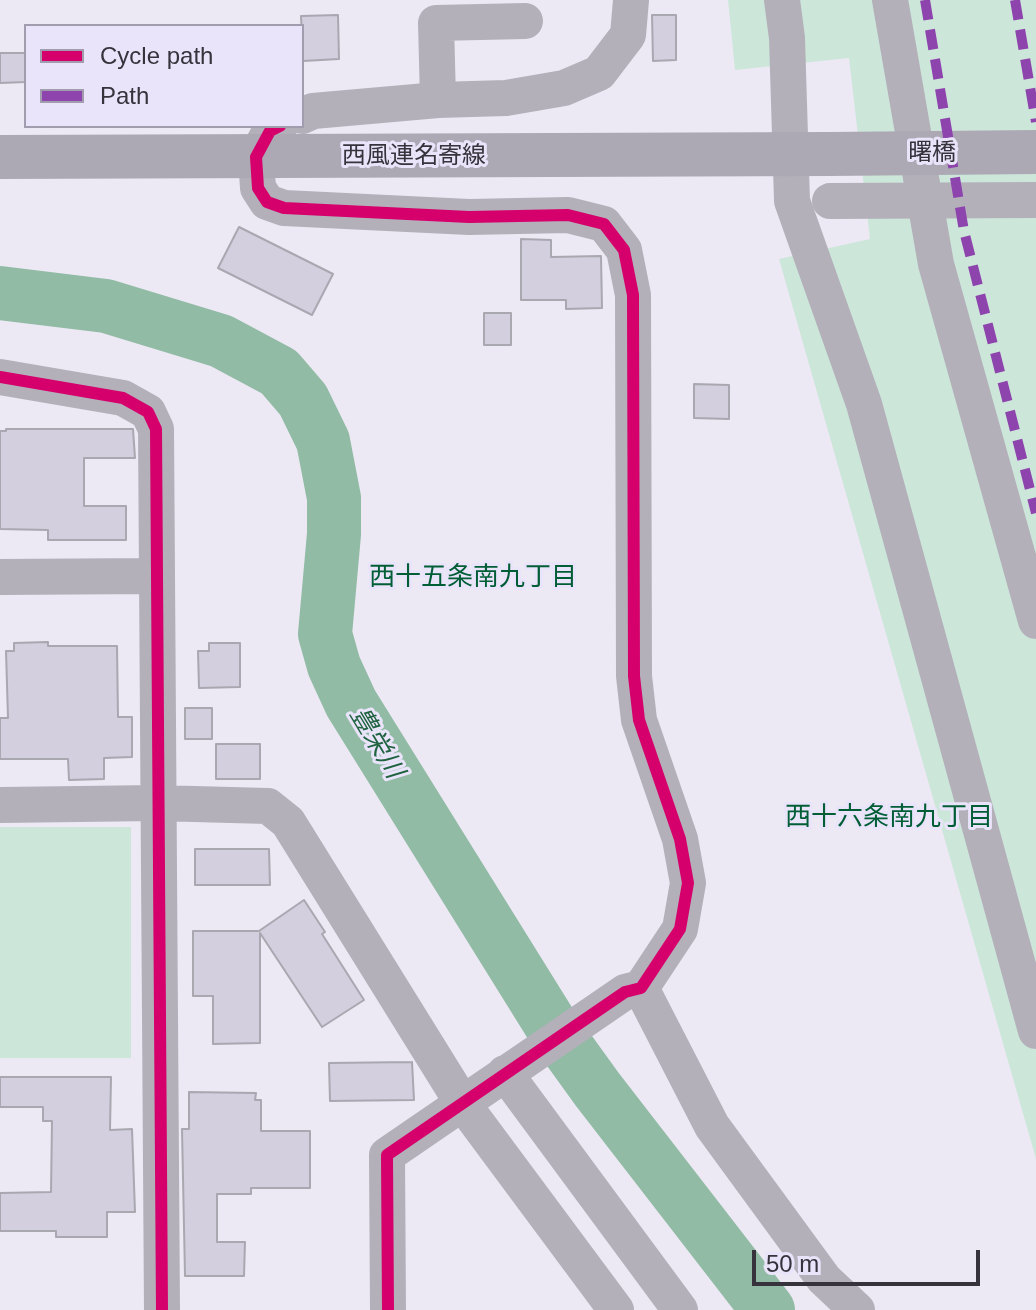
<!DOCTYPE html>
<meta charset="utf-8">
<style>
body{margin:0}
#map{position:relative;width:1036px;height:1310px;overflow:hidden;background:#ece9f5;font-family:Arial,sans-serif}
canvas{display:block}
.legend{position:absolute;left:24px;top:24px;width:280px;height:104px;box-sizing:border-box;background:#e9e4fa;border:2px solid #a19dae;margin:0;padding:10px 14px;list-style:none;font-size:24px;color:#36333c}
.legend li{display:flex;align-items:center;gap:16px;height:40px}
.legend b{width:40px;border:2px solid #a19dae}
.scale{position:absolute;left:752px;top:1250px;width:228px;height:36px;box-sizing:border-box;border:4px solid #36333c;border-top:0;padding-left:10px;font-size:24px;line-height:28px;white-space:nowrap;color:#36333c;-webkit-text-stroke:6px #e9e4fa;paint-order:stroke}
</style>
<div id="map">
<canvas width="1036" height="1310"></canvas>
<ul class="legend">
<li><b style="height:10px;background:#d6006c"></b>Cycle path</li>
<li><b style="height:10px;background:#8e44ad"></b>Path</li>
</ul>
<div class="scale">50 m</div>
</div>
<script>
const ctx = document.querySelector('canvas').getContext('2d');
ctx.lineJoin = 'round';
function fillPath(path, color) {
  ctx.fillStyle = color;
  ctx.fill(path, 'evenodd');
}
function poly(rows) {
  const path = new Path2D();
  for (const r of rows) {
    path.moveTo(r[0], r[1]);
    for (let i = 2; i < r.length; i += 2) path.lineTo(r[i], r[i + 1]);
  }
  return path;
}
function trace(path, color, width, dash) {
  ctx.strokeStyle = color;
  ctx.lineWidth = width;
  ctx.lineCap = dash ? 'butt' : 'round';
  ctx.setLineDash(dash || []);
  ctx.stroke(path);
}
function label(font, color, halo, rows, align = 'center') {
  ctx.font = font + ' Arial,"Noto Sans JP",sans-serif';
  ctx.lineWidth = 6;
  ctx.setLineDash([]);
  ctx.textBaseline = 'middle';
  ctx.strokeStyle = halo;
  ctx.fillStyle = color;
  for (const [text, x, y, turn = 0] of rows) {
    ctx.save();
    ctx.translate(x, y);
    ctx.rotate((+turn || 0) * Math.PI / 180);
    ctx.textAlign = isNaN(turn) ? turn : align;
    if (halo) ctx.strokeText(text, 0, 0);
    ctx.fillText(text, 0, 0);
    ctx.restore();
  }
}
const green = poly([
 [728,0,1036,0,1036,1159,779,259,870,239,849,58,735,70],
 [131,827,131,1058,0,1058,0,827]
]);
const river = poly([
 [0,293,106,306,221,341,279,372,303,400,323,441,334,498,334,534,325,634,334,666,351,703,553,1028,597,1089,768,1310]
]);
const building = poly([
 [338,15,339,59,303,61,301,16,338,15],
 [652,15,676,15,676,60,653,61,652,15],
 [0,53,26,53,26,82,0,83,0,53],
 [239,227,333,274,312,315,218,268,239,227],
 [521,239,551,240,551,257,601,256,602,308,566,309,566,300,521,300,521,239],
 [484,313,511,313,511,345,484,345,484,313],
 [694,384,729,385,729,419,694,418,694,384],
 [6,429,133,429,135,458,84,458,84,506,126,506,126,540,48,540,48,530,0,529,0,431,6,431,6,429],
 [48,642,48,646,117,646,118,717,132,717,132,757,104,758,104,779,69,780,68,759,0,759,0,718,8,718,6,651,14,651,14,643,48,642],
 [209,643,240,643,240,687,199,688,198,651,209,651,209,643],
 [185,708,212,708,212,739,185,739,185,708],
 [216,744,260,744,260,779,216,779,216,744],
 [195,849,269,849,270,885,195,885,195,849],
 [304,900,325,932,322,934,364,1000,322,1027,260,933,260,1043,213,1044,213,996,193,996,193,931,259,931,304,900],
 [412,1062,414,1100,330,1101,329,1063,412,1062],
 [0,1077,111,1077,110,1130,132,1129,135,1212,107,1212,107,1237,56,1237,56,1231,0,1231,0,1193,51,1192,52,1121,43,1121,43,1107,0,1107,0,1077],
 [189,1092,256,1093,255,1100,261,1100,261,1131,310,1131,310,1188,251,1188,251,1194,217,1194,217,1242,245,1242,244,1276,185,1276,182,1129,189,1129,189,1092]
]);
const minor = poly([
 [782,0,787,38,792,201,864,404,1036,1031],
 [890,0,936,264,1036,621],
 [438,100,436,23,525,21],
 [302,116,313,111,438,100,506,98,564,88,599,73,628,35,631,0],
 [280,126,270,131,256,157,258,188,267,202,284,208,469,217,568,215,604,224,624,250,633,295,634,676,639,720,680,839,688,883,680,929,641,988,625,992,387,1155,388,1310],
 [0,377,123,398,148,412,156,429,162,1310],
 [0,577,155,576],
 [0,805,157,803,268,806,288,822,463,1104,616,1310],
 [641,988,712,1126,824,1279,857,1310],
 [505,1073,680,1310]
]);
const major = poly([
 [0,157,829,154]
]);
const minorBridge = poly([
 [830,201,1036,200]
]);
const majorBridge = poly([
 [829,154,1036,152]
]);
const quiet = poly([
 [925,0,964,231,1036,513],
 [1015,0,1036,122]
]);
const cycleway = poly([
 [280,126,270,131,256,157,258,188,267,202,284,208,469,217,568,215,604,224,624,250,633,295,634,676,639,720,680,839,688,883,680,929,641,988,625,992,387,1155,388,1310],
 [0,377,123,398,148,412,156,429,162,1310]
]);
const streetNames = [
 ["曙橋",932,153],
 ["西風連名寄線",414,156]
];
const neighbourhoodNames = [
 ["西十五条南九丁目",473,578],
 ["西十六条南九丁目",889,818]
];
const waterNames = [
 ["豊栄川",376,743,59]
];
fillPath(green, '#cde6da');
trace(river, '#92bba5', 54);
fillPath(building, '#d3cfdf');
trace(building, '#a9a7b0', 2);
trace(minor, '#b3b0ba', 36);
trace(major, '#aca8b4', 44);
trace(minorBridge, '#b3b0ba', 36);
trace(majorBridge, '#aca8b4', 44);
trace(quiet, '#8e44ad', 10, [20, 10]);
trace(cycleway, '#d6006c', 12);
label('24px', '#36333c', '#e9e4fa', streetNames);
label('26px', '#015d36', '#e9e4fa', neighbourhoodNames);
label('italic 26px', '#206340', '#e9e4fa', waterNames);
</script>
